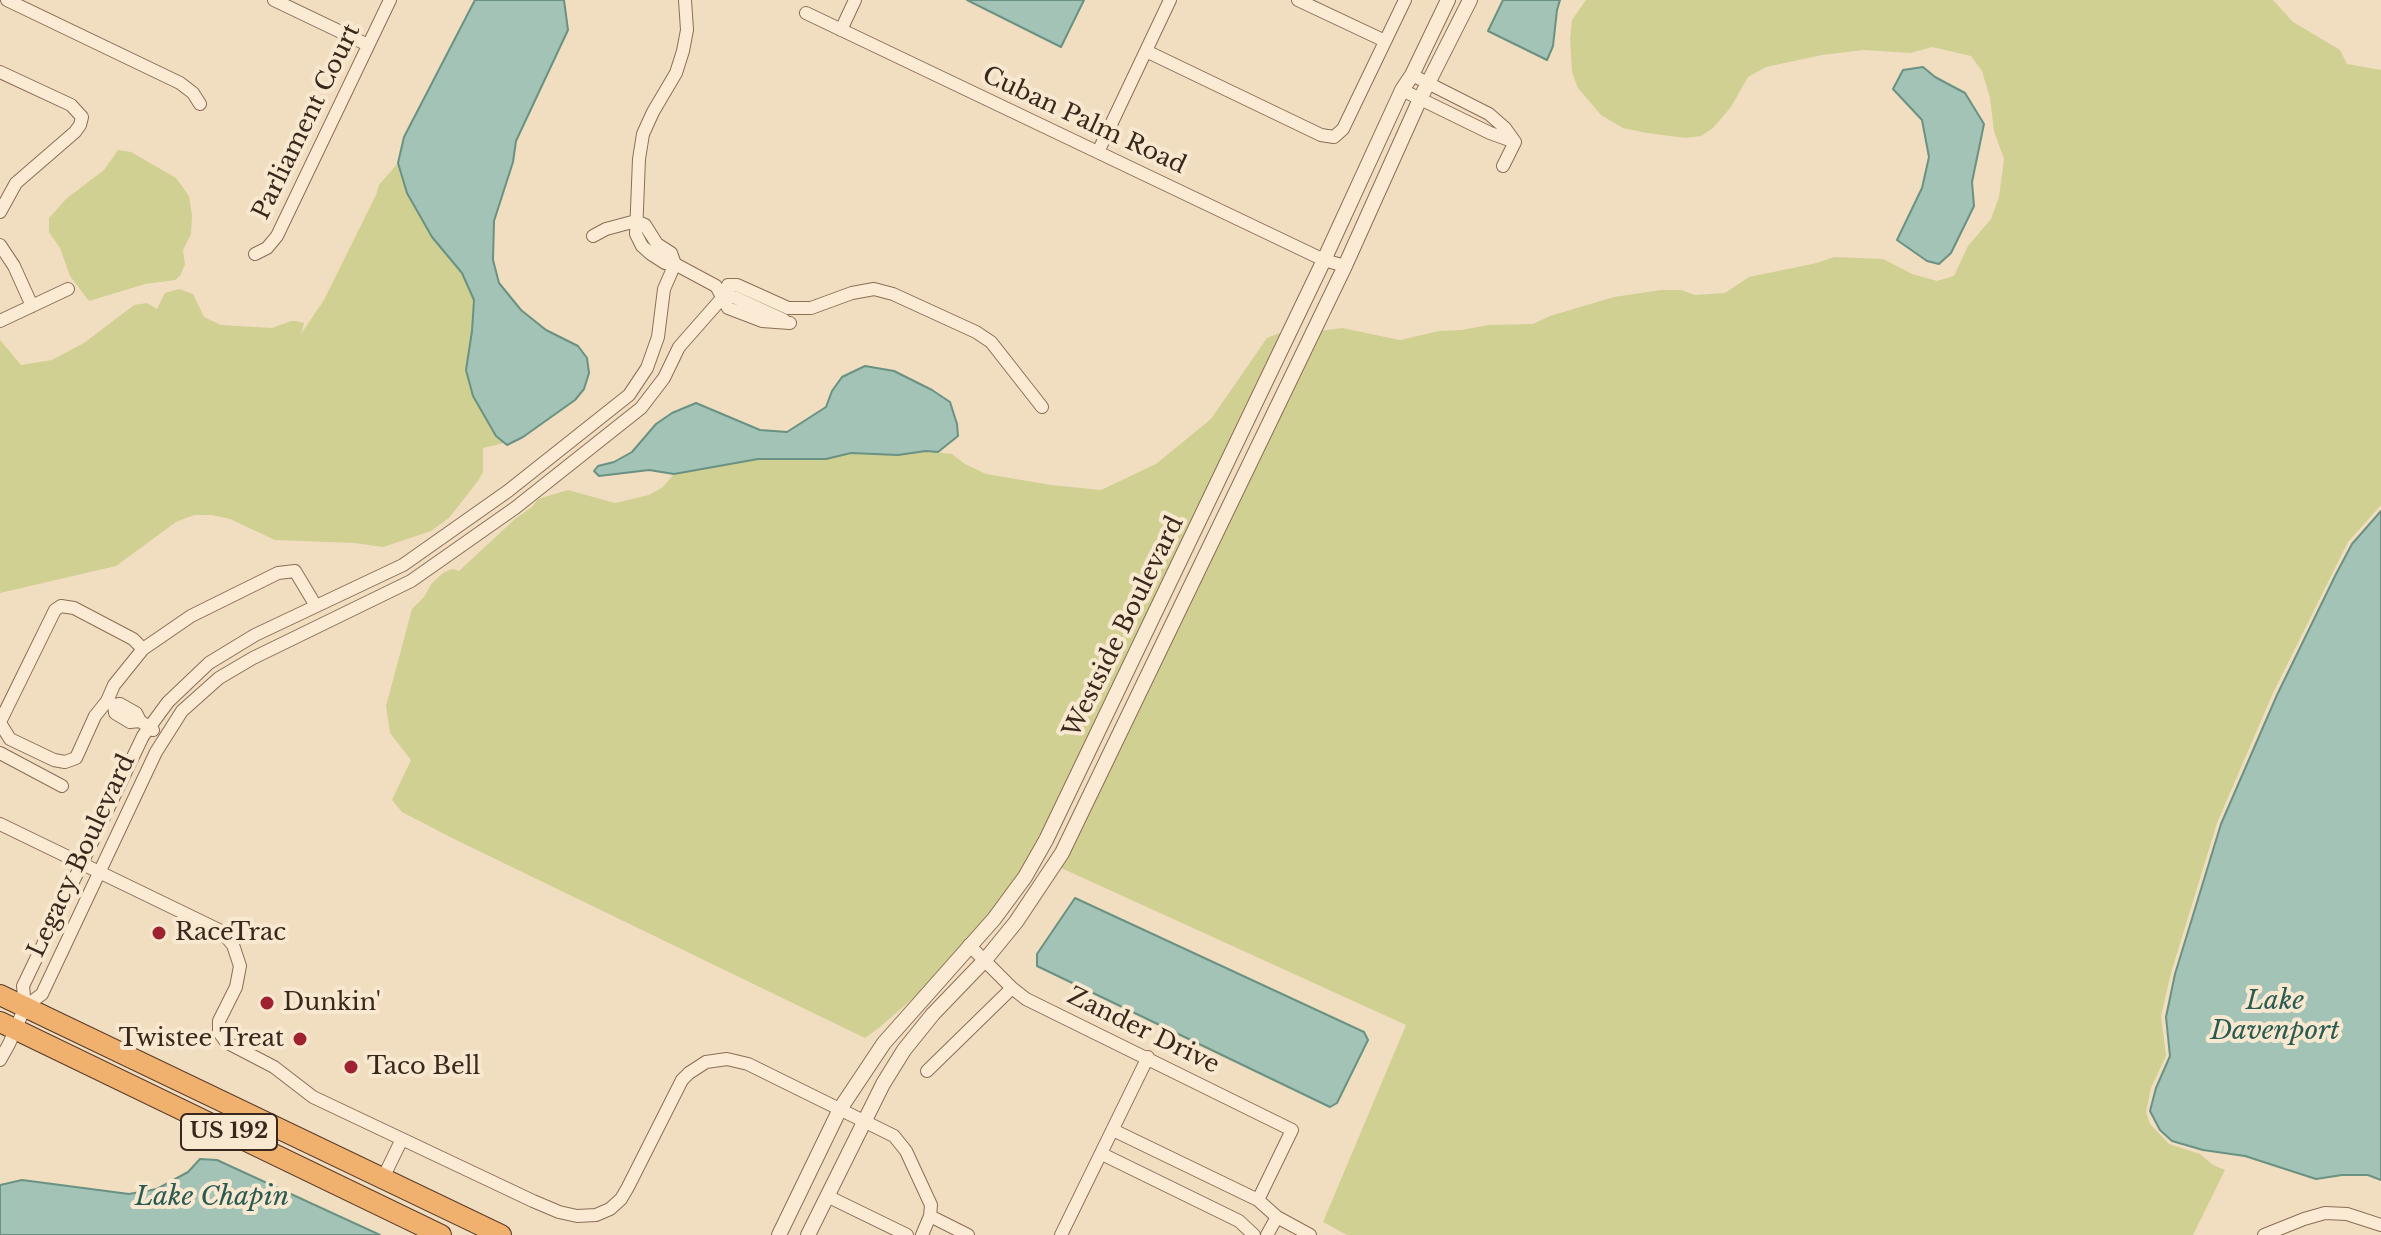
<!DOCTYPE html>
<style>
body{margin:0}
canvas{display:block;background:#f1ddc0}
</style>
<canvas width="2381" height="1235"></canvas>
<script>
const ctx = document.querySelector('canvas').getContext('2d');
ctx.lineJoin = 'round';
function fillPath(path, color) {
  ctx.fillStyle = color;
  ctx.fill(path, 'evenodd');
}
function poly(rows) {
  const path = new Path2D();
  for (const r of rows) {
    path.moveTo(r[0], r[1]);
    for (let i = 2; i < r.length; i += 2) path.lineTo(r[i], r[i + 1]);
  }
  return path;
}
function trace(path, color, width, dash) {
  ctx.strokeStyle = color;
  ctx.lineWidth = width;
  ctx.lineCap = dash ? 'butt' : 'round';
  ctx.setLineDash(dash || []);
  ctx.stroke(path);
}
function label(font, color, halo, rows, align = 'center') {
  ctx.font = font + ' "Libre Baskerville",serif';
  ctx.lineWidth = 8;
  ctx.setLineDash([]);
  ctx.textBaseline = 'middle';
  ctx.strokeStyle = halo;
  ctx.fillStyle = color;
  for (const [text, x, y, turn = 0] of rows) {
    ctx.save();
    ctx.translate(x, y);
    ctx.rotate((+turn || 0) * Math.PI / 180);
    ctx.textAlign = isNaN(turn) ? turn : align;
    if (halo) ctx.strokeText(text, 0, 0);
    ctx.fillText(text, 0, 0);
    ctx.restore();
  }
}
const green = poly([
 [1586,0,2273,0,2293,22,2340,50,2347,64,2381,70,2381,505,2348,542,2273,693,2217,823,2171,973,2161,1016,2166,1056,2151,1088,2146,1112,2150,1124,2169,1144,2200,1154,2213,1165,2225,1170,2193,1235,1347,1235,1323,1222,1406,1025,1059,867,1319,331,1342,328,1400,340,1439,331,1461,330,1489,325,1533,324,1550,316,1614,297,1661,290,1681,290,1695,295,1725,293,1749,277,1817,263,1834,257,1883,259,1912,274,1937,281,1954,276,1968,246,1991,219,1999,197,2004,159,1994,131,1990,98,1982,71,1971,56,1932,47,1911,53,1863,50,1822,55,1766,67,1748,77,1731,107,1713,128,1701,136,1686,138,1647,133,1623,128,1601,115,1578,88,1572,72,1570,39,1572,20],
 [118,150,131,152,176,178,189,196,192,215,191,234,183,250,185,264,180,276,175,280,145,284,89,301,70,276,60,248,49,232,49,218,66,199,104,170],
 [398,163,407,193,432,237,462,273,474,300,473,396,496,436,504,443,483,448,483,472,478,481,449,518,431,531,383,547,355,543,275,540,230,519,212,515,194,515,176,522,116,566,0,593,0,340,21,365,52,360,84,343,134,305,147,303,157,309,165,293,179,289,193,294,204,317,221,325,272,328,291,321,296,321,304,323,301,334,324,300,376,195,379,185],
 [1285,331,1041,838,1021,874,990,915,926,987,880,1027,865,1038,452,838,402,812,392,800,411,760,390,733,386,706,412,609,424,597,432,583,443,573,452,569,459,571,515,519,532,507,538,499,568,490,615,503,649,495,663,487,673,475,733,463,758,459,826,459,851,453,898,455,926,451,952,454,965,464,986,474,1051,485,1101,490,1156,464,1211,419,1267,338]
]);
const water = poly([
 [475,0,564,0,568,30,516,141,513,162,494,221,493,260,499,283,521,310,546,330,578,346,587,358,589,373,584,389,575,400,523,437,507,445,496,436,473,396,466,370,472,331,474,300,462,273,432,237,407,193,398,163,404,137,475,0],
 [967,0,1084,0,1061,47,967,0],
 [1503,0,1560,0,1557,10,1553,46,1547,60,1488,31,1503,0],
 [1923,67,1935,77,1965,93,1984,124,1972,182,1974,206,1951,253,1939,264,1927,261,1897,240,1922,188,1929,157,1922,120,1893,89,1903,70,1923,67],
 [865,366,894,371,932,390,950,402,957,424,958,436,938,452,926,451,898,455,851,453,826,459,758,459,674,474,649,470,599,476,594,471,598,466,614,462,632,452,656,424,672,413,696,403,760,430,787,432,826,407,832,391,842,377,865,366],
 [2381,511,2381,1180,2368,1175,2342,1175,2316,1179,2245,1156,2203,1150,2172,1141,2160,1130,2150,1111,2156,1088,2170,1056,2166,1017,2175,974,2221,824,2277,695,2336,574,2352,544,2381,511],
 [1075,898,1364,1032,1368,1040,1337,1103,1330,1107,1037,966,1037,954,1075,898],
 [200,1159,217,1160,380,1235,0,1235,0,1185,22,1180,129,1194,157,1189,188,1172,200,1159]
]);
const minor = poly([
 [7,0,180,83,193,93,200,104],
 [274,0,368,45],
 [685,0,687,30,683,51,676,73,653,112,643,134,639,159,636,234,642,246,651,254,665,263,675,264,716,286,728,308,762,321,790,323],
 [1298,0,1385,41],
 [806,13,1324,260,1345,266],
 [841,30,855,0],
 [1146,51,1321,135,1334,137,1343,129,1405,0],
 [0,72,71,105,82,117,80,125,75,132,16,183,0,212],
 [1412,75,1489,114,1505,128,1515,142],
 [1402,90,1490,133,1515,142],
 [1098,152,1170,0],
 [1503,166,1515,142],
 [636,221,645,225,657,244,671,253,675,264],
 [593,236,606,229,636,221],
 [0,245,14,266,32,306],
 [255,254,267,248,277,236,390,0],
 [723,297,734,297,784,320],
 [0,321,68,289],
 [114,705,107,701,114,685,143,649,191,616,278,573,295,571,316,606],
 [140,721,130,722,115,713,114,705,120,704,136,713,140,721,153,730],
 [0,722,55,610,61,606,74,608,133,639,143,649],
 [0,723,10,739,54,760,65,762,76,758,95,716,107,701],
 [0,753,62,786],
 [0,824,221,931,233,945,240,966,236,987,219,1021,219,1032,226,1042,274,1067,313,1097,533,1201,559,1212,577,1216,596,1215,610,1209,621,1199,628,1187,682,1080,689,1073,706,1062,727,1059,748,1064,894,1136,906,1151,931,1205,930,1216,922,1235],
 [969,945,1012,988],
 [25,1007,42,994,156,752,182,711,219,678,253,658,411,581,515,508,641,408,664,378,679,347,723,297,728,285,737,285,788,308,811,308,852,293,874,289,893,294,976,332,991,342,1042,407],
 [0,1060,9,1044,25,1007,23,986,143,736,168,702,209,663,255,635,403,565,508,491,629,395,647,368,658,337,664,289,675,264],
 [927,1071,1012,988,1026,999,1292,1130,1258,1200],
 [1113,1130,1258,1200,1277,1217,1310,1235],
 [1102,1154,1239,1221,1254,1235],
 [383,1178,402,1139],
 [827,1196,907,1235],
 [930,1216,968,1235],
 [1061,1235,1148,1057],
 [1267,1235,1277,1217],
 [2264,1235,2304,1219,2325,1213,2347,1214,2381,1225]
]);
const tertiary = poly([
 [779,1235,840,1109,884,1043,994,919,1025,877,1046,840,1324,260,1402,90,1412,75,1448,0],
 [808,1235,883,1084,904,1050,933,1014,985,960,1016,922,1062,853,1345,266,1420,99,1470,0]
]);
const trunk = poly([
 [0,995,501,1235],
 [0,1022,441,1235]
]);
const markers = [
 [159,933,8,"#9f2230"],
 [267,1003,8,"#9f2230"],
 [300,1039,8,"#9f2230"],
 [351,1067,8,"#9f2230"]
];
const shields = [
 [229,1132,96]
];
const shieldNames = [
 ["US 192",229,1132]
];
const streetNames = [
 ["Cuban Palm Road",1084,121,25],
 ["Parliament Court",307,122,-64],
 ["Westside Boulevard",1124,627,-64],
 ["Legacy Boulevard",82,856,-65],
 ["Zander Drive",1143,1031,26]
];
const poiNames = [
 ["RaceTrac",175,933],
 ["Dunkin'",283,1003],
 ["Twistee Treat",284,1039,"right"],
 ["Taco Bell",367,1067]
];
const waterNames = [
 ["Lake",2275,1002],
 ["Davenport",2275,1032],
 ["Lake Chapin",212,1198]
];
fillPath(green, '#d0d093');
fillPath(water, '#a3c3b6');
trace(water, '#699283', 2);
trace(minor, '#8c6d56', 14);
trace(tertiary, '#8c6d56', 16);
trace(trunk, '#593c2b', 22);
trace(minor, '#fbebd4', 12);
trace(tertiary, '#fbebd4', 14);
trace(trunk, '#f0b06e', 20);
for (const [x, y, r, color] of markers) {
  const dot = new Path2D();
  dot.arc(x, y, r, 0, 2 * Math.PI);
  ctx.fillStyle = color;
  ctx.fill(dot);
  trace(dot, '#f8e8d0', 3);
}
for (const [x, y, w] of shields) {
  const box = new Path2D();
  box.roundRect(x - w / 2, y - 18, w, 36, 6);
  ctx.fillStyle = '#f8e8d0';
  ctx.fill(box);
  trace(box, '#3a271c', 2);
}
label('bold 22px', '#3a271c', null, shieldNames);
label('24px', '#3a271c', '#f8e8d0', streetNames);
label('24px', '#3a271c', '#f8e8d0', poiNames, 'left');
label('italic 26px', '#2a5b53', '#f8e8d0', waterNames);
</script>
